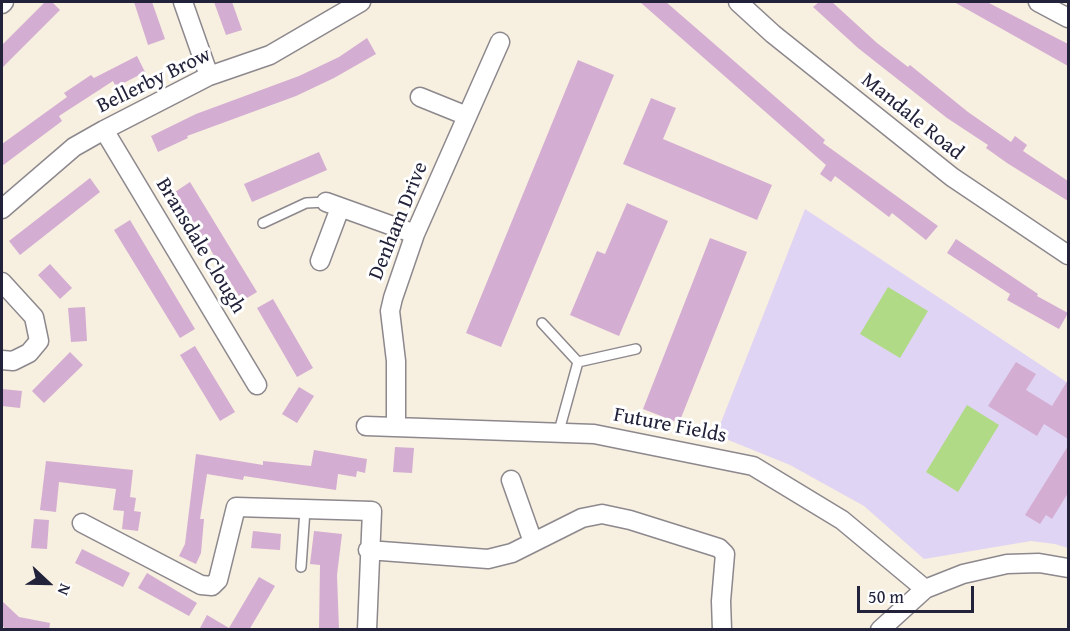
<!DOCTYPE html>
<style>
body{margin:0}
#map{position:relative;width:1070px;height:631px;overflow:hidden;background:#f7efdf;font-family:"Gentium Book Plus",serif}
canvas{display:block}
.frame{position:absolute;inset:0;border:3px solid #22223b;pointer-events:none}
.north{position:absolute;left:18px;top:553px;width:60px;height:60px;-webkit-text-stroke:4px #fff;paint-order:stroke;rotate:112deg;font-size:16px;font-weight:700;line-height:24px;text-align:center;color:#22223b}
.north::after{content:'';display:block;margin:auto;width:21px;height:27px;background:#22223b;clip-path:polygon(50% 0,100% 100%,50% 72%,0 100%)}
.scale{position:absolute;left:857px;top:586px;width:117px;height:27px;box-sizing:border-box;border:3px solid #22223b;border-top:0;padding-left:8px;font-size:18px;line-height:21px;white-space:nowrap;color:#22223b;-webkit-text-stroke:4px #fff;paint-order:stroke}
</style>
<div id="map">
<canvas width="1070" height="631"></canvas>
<div class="frame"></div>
<div class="north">N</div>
<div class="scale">50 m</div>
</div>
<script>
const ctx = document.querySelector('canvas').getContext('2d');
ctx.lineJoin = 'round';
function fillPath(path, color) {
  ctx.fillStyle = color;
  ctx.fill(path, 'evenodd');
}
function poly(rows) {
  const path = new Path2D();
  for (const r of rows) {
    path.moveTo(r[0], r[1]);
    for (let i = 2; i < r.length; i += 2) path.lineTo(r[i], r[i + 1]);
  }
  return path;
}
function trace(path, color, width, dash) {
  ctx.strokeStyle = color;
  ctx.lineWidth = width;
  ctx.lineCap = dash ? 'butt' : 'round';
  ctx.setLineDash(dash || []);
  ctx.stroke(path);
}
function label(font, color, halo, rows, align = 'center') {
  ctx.font = font + ' "Gentium Book Plus",serif';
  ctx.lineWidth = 6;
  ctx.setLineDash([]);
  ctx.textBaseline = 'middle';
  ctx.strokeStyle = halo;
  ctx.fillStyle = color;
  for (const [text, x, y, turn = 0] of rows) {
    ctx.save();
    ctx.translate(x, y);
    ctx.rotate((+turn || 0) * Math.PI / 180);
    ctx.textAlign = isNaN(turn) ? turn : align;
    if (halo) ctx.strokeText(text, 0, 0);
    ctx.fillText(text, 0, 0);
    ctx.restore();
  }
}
const built = poly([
 [805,209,1068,383,1068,548,1055,544,1031,541,924,559,864,506,790,465,716,435]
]);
const green = poly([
 [888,287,928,311,900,358,860,334],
 [967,405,999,425,958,492,926,472]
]);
const building = poly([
 [45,2,52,2,60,10,2,68,2,45],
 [134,2,152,2,165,39,148,45],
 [214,2,232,2,242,30,226,35],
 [640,2,666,2,825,140,823,143,938,226,926,240,892,213,889,217,835,176,831,182,820,174,826,165],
 [819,2,832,2,877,43,908,67,910,65,968,112,1011,142,1015,136,1027,145,1023,151,1068,181,1068,201,1007,163,986,148,988,145,947,118,858,48,813,7],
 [954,2,987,2,1068,44,1068,66],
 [367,38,376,54,334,78,296,96,187,136,188,138,158,152,151,136,196,114,299,76,339,57],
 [137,56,145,72,116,87,113,81,59,116,62,121,2,166,2,144,67,97,64,93,91,75,94,78],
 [578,60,614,75,501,347,466,333],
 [651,98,676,108,663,139,772,185,757,220,623,164],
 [319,152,327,170,252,202,244,184],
 [90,178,100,192,20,255,9,241],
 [190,182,257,292,242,301,175,192],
 [627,203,668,221,619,336,570,315,597,251,605,254],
 [130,220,195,329,180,338,114,230],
 [710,238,747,252,679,423,643,409],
 [956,239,1038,294,1037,296,1068,313,1059,329,1007,300,1010,294,947,253],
 [50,264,72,288,60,299,38,275],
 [273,299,313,368,297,377,257,308],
 [85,307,87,341,71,342,68,308],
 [195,346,235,412,220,421,180,355],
 [70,352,83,365,44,403,32,391],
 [1016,362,1036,374,1026,390,1052,406,1068,380,1068,439,1044,424,1037,436,988,406],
 [299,387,314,396,297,423,282,414],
 [2,389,22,391,20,408,2,406],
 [1068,446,1068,493,1052,519,1046,515,1040,524,1025,515],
 [395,447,414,448,412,473,393,472],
 [314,450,367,459,365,473,357,471,356,477,338,474,336,490,244,476,243,480,207,474,200,519,204,519,201,553,196,564,179,556,185,544,196,454,263,465,263,461,311,466],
 [46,461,133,470,130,497,136,498,134,511,141,512,138,531,122,529,124,511,113,510,116,489,59,482,56,512,40,510],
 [34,519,49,520,47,549,31,548],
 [253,531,281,534,280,550,251,548],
 [314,531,342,534,337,575,339,630,319,630,320,565,310,564],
 [82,549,130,573,123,587,75,563],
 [147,573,197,603,189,616,138,588],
 [259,577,275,586,249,630,199,630,207,615,229,628],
 [2,601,19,617,50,623,49,630,6,630,2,625]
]);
const service = poly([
 [263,223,306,203,326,202],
 [542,323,578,362],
 [578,362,636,349],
 [559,431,578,362],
 [301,567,305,510]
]);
const minor = poly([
 [183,2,209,76],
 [738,2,773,34,952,177,1068,255],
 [1038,2,1068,18],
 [2,4,4,2],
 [420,97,467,116],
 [104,130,257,385],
 [326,202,415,234],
 [2,209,74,147,104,130,209,76,270,55,361,2],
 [320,261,340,208],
 [2,282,34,317,39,341,29,353,13,361,2,360],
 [366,426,594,434,753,466,842,520,925,589],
 [396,427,396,361,390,311,393,298,415,234,500,42],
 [511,480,533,542],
 [82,523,201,585,212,586,218,580,236,507,372,511,367,630],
 [368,550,488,559,512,553,582,518,602,514,630,520,719,548,725,554,721,601,722,630],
 [880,630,925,589,963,574,1007,564,1039,563,1068,568]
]);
const streetNames = [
 ["Bellerby Brow",154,81,-26],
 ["Mandale Road",912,117,39],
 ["Denham Drive",399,221,-68],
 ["Bransdale Clough",200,246,59],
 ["Future Fields",670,426,11]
];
fillPath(built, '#e0d4f4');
fillPath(green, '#b0da85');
fillPath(building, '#d4add2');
trace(service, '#8c888d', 12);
trace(minor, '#8c888d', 21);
trace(service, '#fff', 9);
trace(minor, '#fff', 18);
label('21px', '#22223b', '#fff', streetNames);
</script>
